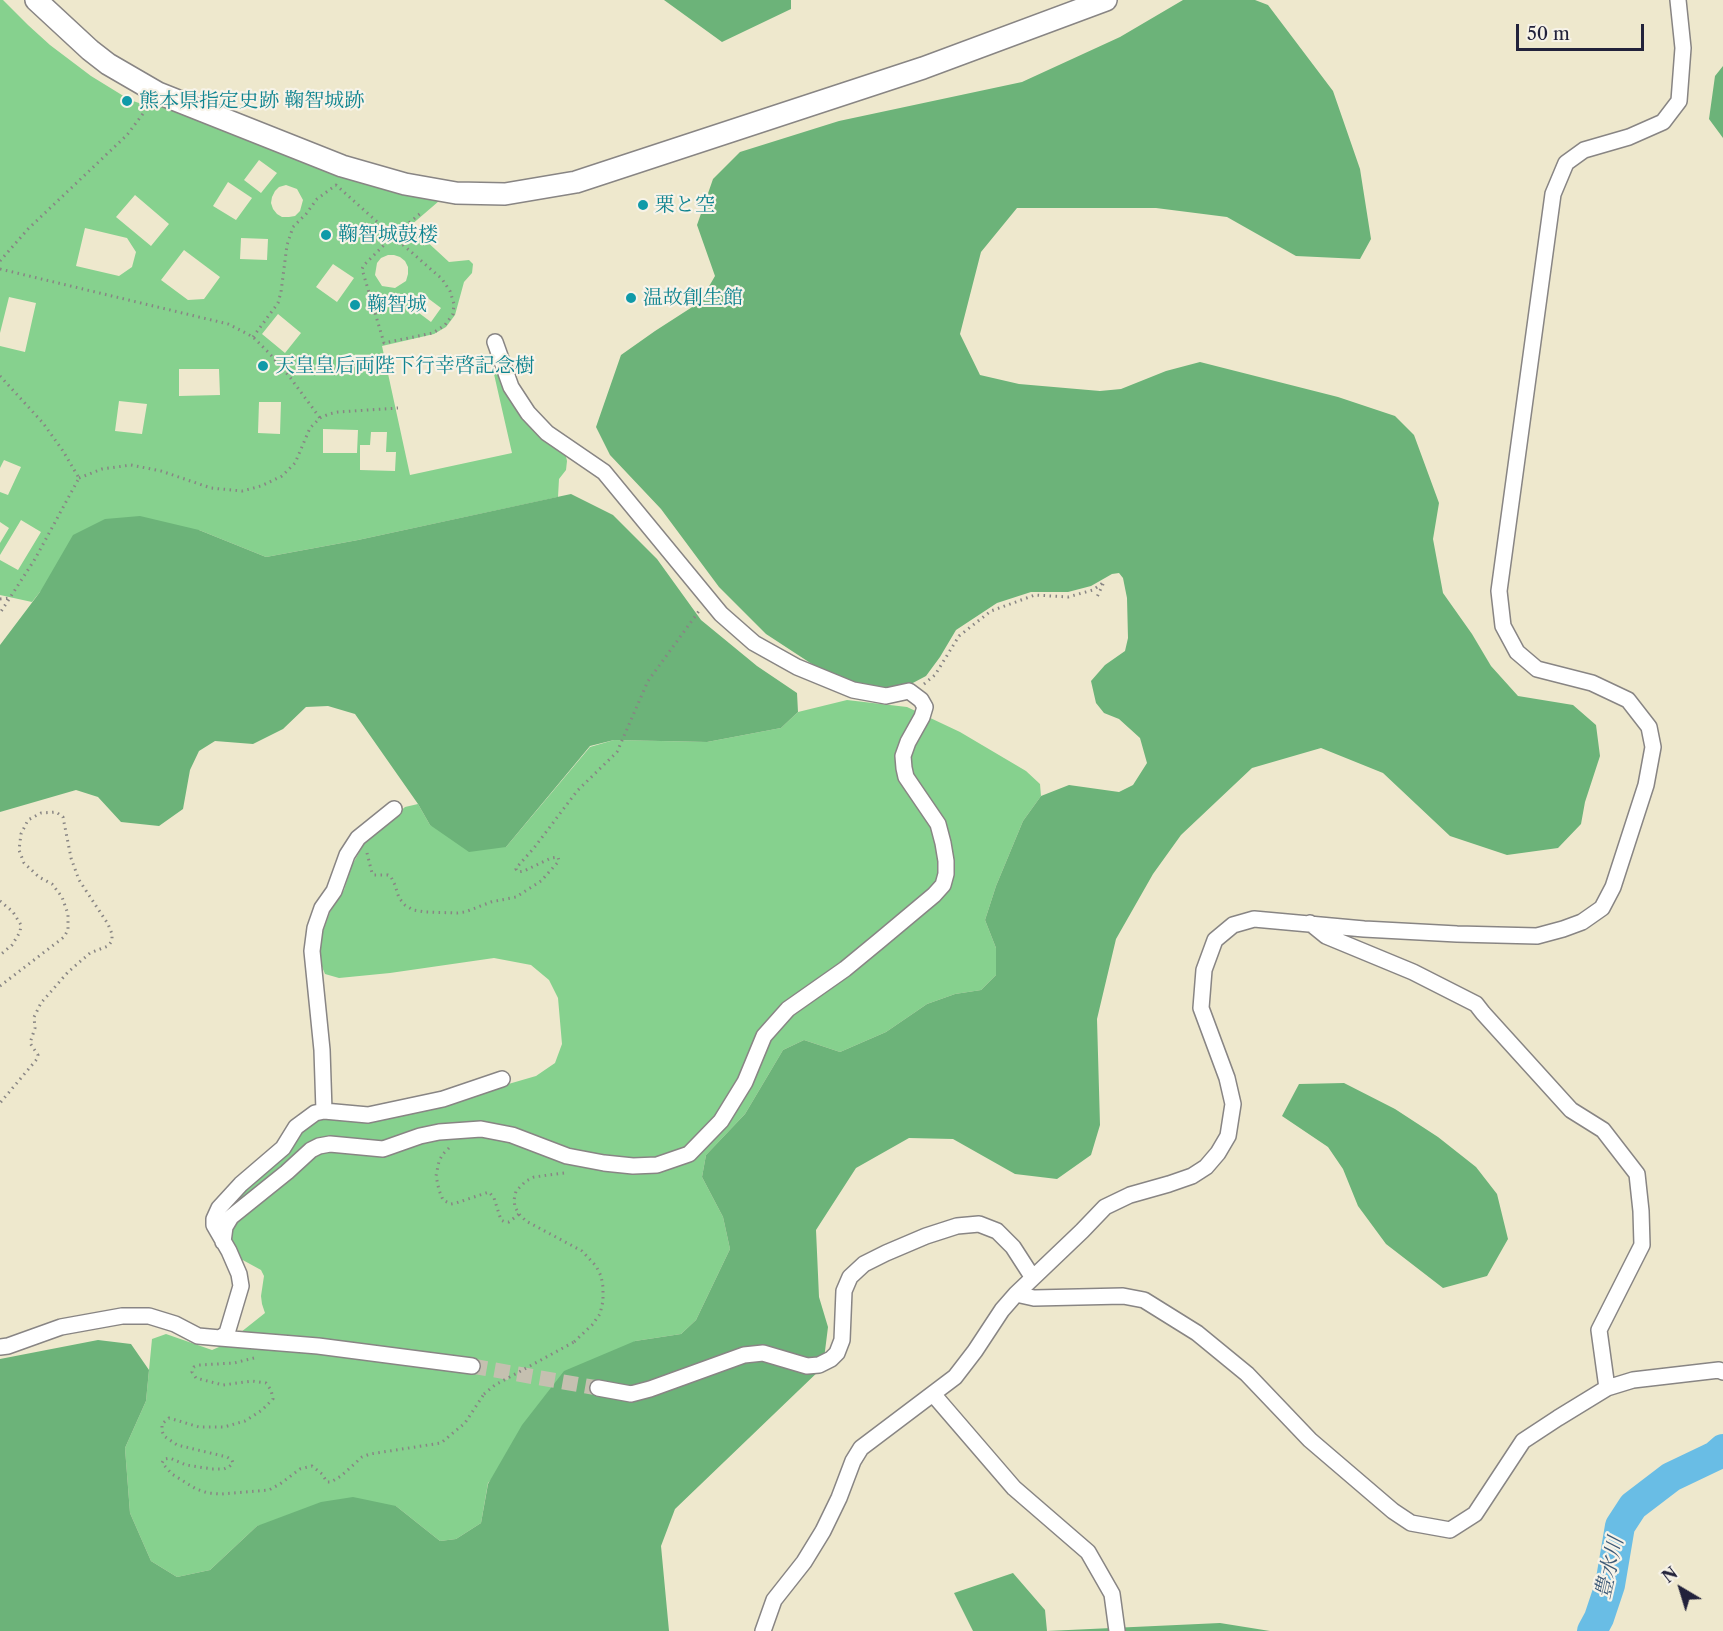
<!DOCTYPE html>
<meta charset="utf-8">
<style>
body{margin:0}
#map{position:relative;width:1723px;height:1631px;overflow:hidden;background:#eee8cd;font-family:"Libre Caslon Text",serif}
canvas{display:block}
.north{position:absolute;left:1651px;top:1559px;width:60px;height:60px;-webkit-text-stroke:4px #f7f3e8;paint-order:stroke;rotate:322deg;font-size:16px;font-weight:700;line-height:24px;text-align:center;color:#22223b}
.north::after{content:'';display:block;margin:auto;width:21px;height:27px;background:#22223b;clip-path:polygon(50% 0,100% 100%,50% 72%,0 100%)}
.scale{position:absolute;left:1516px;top:24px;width:128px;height:27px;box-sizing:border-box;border:3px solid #22223b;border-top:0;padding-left:8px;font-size:18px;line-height:21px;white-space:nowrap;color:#22223b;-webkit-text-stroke:4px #f7f3e8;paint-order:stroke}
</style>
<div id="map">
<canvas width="1723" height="1631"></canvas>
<div class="north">N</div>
<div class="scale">50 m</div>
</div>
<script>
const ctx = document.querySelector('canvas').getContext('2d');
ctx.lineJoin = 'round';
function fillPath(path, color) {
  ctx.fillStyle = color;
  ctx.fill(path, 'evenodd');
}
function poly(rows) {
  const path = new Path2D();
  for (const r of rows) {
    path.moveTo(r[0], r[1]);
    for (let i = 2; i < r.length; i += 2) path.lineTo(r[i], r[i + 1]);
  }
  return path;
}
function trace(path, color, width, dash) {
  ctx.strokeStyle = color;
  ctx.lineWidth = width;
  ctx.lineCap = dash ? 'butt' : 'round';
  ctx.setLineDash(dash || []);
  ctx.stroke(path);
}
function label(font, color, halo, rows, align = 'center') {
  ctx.font = font + ' "Libre Caslon Text","Noto Serif JP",serif';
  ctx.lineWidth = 4.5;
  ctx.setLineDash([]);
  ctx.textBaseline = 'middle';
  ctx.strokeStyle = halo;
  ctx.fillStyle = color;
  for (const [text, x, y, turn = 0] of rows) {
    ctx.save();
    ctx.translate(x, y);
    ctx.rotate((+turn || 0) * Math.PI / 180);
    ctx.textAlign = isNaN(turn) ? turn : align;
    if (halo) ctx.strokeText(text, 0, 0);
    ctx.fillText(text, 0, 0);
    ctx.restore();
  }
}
const green = poly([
 [0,0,3,0,28,25,50,45,91,76,130,100,142,104,158,104,304,160,339,177,439,201,410,226,449,262,469,260,473,264,472,273,464,282,455,315,446,327,434,334,382,346,410,475,512,453,491,361,496,358,565,452,567,461,566,470,559,479,558,497,358,540,266,557,199,530,40,592,32,602,0,595,0,560,18,570,41,532,21,520,0,555,0,543,9,528,0,522,0,492,8,495,21,467,4,460,0,468,0,346,25,352,36,303,9,297,0,333],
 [259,160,277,173,261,193,244,180],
 [228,182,252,198,236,220,213,206],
 [286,185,297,189,303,200,300,211,295,216,289,217,282,217,277,214,273,209,271,203,272,197,275,191,279,187],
 [135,195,169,224,151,246,116,217],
 [85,228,127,238,136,252,132,267,119,276,76,266],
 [241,238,268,239,267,260,240,259],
 [184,250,220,277,204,299,188,300,161,280],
 [388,255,394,255,400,257,405,261,408,267,408,274,406,281,395,288,382,286,375,275,377,263,381,258],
 [333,264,354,278,337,302,316,287],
 [421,293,441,308,431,322,411,307],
 [278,314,301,333,285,353,262,334],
 [179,369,219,369,220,395,179,396],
 [119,401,147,404,142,434,115,431],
 [259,402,281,402,280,434,258,433],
 [323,429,358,430,357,453,323,453],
 [371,432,387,432,386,452,396,452,395,471,360,470,360,445,370,445],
 [847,700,907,707,960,732,1026,771,1040,784,1041,796,1023,821,996,886,985,920,996,948,996,975,981,990,955,994,927,1004,886,1032,840,1052,804,1040,783,1050,745,1114,706,1155,702,1177,723,1217,730,1249,696,1320,681,1334,635,1341,488,1483,481,1523,456,1539,440,1541,396,1506,257,1526,210,1570,177,1577,151,1561,130,1513,125,1448,146,1401,152,1339,166,1334,212,1350,226,1344,265,1313,262,1304,261,1296,264,1276,261,1270,239,1258,220,1220,225,1208,305,1126,316,1120,331,1119,505,1085,536,1076,555,1063,562,1044,558,998,549,980,531,965,494,958,390,973,339,978,325,974,320,962,320,939,330,912,344,890,352,865,364,844,405,807,418,804,430,825,506,847,590,747,614,740,707,742,781,728,798,712]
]);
const forest = poly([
 [664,0,791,0,791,9,722,42],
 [1183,0,1255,0,1268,5,1333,91,1360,169,1371,239,1360,259,1296,256,1227,217,1156,208,1017,208,981,252,960,334,980,375,1019,384,1100,391,1121,389,1166,371,1200,362,1338,397,1395,416,1414,435,1439,503,1433,539,1443,593,1472,634,1491,666,1518,696,1573,705,1596,725,1600,756,1585,802,1581,824,1558,848,1507,855,1450,836,1383,773,1321,748,1252,768,1181,835,1153,874,1116,939,1097,1019,1100,1125,1091,1155,1057,1179,1015,1174,953,1139,909,1138,856,1168,816,1230,819,1297,828,1327,823,1367,675,1509,661,1546,669,1631,0,1631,0,1359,98,1340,131,1344,149,1370,146,1401,125,1448,130,1513,151,1561,177,1577,210,1570,257,1526,321,1502,353,1497,396,1506,440,1541,456,1539,481,1523,488,1484,522,1425,564,1371,635,1341,681,1334,696,1320,730,1249,723,1217,702,1177,706,1155,745,1114,783,1050,804,1040,840,1052,886,1032,927,1004,955,994,981,990,996,975,996,948,985,920,996,886,1023,821,1041,796,1069,785,1119,792,1133,785,1147,763,1140,738,1119,719,1104,713,1096,703,1091,681,1105,665,1125,651,1128,638,1127,598,1123,578,1119,573,1112,574,1091,586,1068,592,1031,592,997,603,956,630,940,657,926,676,909,685,885,689,853,683,821,670,766,634,719,587,661,509,610,455,596,427,621,355,655,331,700,302,715,276,697,225,713,179,740,152,839,121,1022,82,1120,37],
 [1723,66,1723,138,1709,119,1715,76],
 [571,494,613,515,657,559,701,620,757,666,797,693,798,712,781,728,707,742,614,740,590,746,506,847,469,852,430,825,418,804,355,714,328,706,306,707,283,729,253,744,215,741,199,751,190,770,183,809,159,826,121,822,98,797,76,790,0,812,0,645,40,592,73,535,105,519,140,516,199,530,266,557,358,540],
 [1344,1083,1395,1109,1438,1137,1476,1167,1497,1194,1508,1239,1487,1276,1443,1288,1386,1244,1358,1206,1343,1169,1328,1147,1282,1116,1299,1084],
 [1013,1573,1045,1610,1047,1631,1220,1623,1270,1631,973,1631,954,1593]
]);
const river = poly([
 [1592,1631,1599,1618,1610,1585,1620,1526,1633,1506,1671,1477,1715,1456,1723,1449]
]);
const streetTunnel = poly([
 [472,1366,598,1388]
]);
const path = poly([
 [0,261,28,229,127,135,148,107],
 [0,269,228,324,240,330,253,337,269,353,289,376,320,418],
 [253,337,278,303,281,292,287,245,293,227,306,214,317,199,336,185,393,236,442,279,450,291,454,304,453,314,445,325,433,333,384,343,362,269,364,265,393,236,422,212],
 [0,376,43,423,63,451,79,478,35,559,0,613],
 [79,478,102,469,131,465,161,471,211,488,242,491,261,486,282,476,295,463,310,428,320,418,329,414,338,412,398,408],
 [0,599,10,598],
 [924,684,935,675,959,636,991,611,1035,595,1068,597,1093,590,1104,582,1097,597],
 [367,853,372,873,374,875,388,875,391,877,395,885,399,898,405,905,413,910,426,912,457,913,465,912,491,902,516,897,541,881,559,861,558,857,551,858,524,871,518,872,516,869,517,867,534,848,577,791,617,752,648,681,699,611],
 [0,901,13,912,21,925,20,932,12,945,0,955],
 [0,986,64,937,68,930,68,914,62,897,52,884,39,877,24,863,19,850,21,834,28,820,41,813,56,812,63,817,71,858,79,880,108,924,112,934,112,941,108,946,90,953,68,972,41,1003,34,1017,35,1028,30,1043,38,1055,37,1059,0,1103],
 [449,1148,443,1154,439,1161,436,1176,439,1190,443,1200,451,1204,456,1203,489,1192,494,1198,501,1220,505,1222,509,1222,519,1214],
 [564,1173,534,1177,526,1181,516,1191,514,1200,515,1207,519,1214,526,1221,582,1251,596,1266,601,1276,603,1287,603,1301,600,1314,592,1325,574,1342],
 [254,1358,234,1363,199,1365,194,1367,192,1372,196,1378,223,1385,252,1381,266,1383,271,1390,273,1399,262,1410,245,1421,224,1427,199,1427,169,1418,162,1424,162,1431,164,1436,177,1445,227,1457,232,1460,233,1463,229,1467,224,1469,212,1469,186,1465,170,1458,164,1459,162,1463,172,1474,196,1489,208,1493,221,1494,269,1490,280,1484,300,1469,312,1466,322,1474,327,1482,331,1482,341,1476,362,1457,370,1454,441,1443,465,1423,484,1394]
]);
const street = poly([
 [1310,923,1326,936,1413,972,1476,1004,1483,1013,1571,1110,1603,1130,1637,1174,1641,1211,1642,1245,1599,1330,1607,1388],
 [324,1111,322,1050,312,951,315,928,322,908,334,891,347,855,358,838,394,809],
 [223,1242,225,1227,231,1217,287,1172,311,1150,319,1146,330,1144,383,1149,420,1136,439,1132,481,1129,512,1135,567,1156,604,1163,633,1166,657,1165,689,1154,721,1121,745,1082,764,1036,788,1009,845,969,879,941,934,895,943,885,946,874,946,861,943,843,938,824,906,777,904,768,903,756,908,742,922,717,925,707,921,700,909,691,886,696,853,690,797,667,754,643,721,614,604,472,547,433,528,413,511,387,495,342],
 [1016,1294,1034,1298,1123,1296,1144,1300,1197,1333,1247,1374,1310,1440,1393,1511,1411,1523,1450,1530,1475,1514,1523,1441,1558,1418,1607,1388,1633,1380,1719,1370,1723,1372],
 [220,1338,318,1346,472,1366],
 [0,1347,8,1346,61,1327,122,1316,149,1316,175,1324,198,1336,220,1338,227,1333,241,1286,239,1274,229,1251,214,1225,214,1219,219,1208,241,1184,283,1148,296,1127,315,1113,324,1111,368,1115,443,1099,502,1079],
 [598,1388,631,1394,650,1389,744,1355,763,1353,807,1366,819,1365,831,1359,837,1353,842,1340,844,1291,850,1277,864,1264,886,1253,926,1236,957,1226,979,1224,997,1231,1013,1247,1033,1278],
 [933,1394,1014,1488,1088,1552,1112,1594,1117,1631],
 [763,1631,774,1600,804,1562,823,1531,839,1498,853,1461,861,1448,955,1377,975,1351,1002,1310,1016,1294,1082,1231,1105,1207,1130,1195,1169,1184,1192,1176,1206,1167,1218,1153,1228,1136,1233,1104,1227,1078,1201,1008,1204,970,1215,940,1233,925,1254,919,1364,929,1457,934,1537,936,1563,929,1582,922,1602,908,1613,887,1646,785,1653,747,1649,727,1628,700,1592,683,1537,669,1517,652,1503,626,1499,591,1553,194,1566,163,1584,150,1629,137,1663,122,1679,101,1683,48,1678,0]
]);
const secondary = poly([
 [36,0,90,50,108,64,158,93,342,166,405,184,456,193,505,194,576,182,923,68,1106,0]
]);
const pathBridge = poly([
 [484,1394,495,1385,574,1342]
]);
const markers = [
 [127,101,6,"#0f9aa8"],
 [643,205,6,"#0f9aa8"],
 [326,235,6,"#0f9aa8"],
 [631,298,6,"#0f9aa8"],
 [355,305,6,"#0f9aa8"],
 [263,366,6,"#0f9aa8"]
];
const cultureNames = [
 ["熊本県指定史跡 鞠智城跡",139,101],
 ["栗と空",655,205],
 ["鞠智城鼓楼",338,235],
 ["温故創生館",643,298],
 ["鞠智城",367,305],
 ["天皇皇后両陛下行幸啓記念樹",275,366]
];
const waterNames = [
 ["豊水川",1610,1568,-77]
];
fillPath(green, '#86d18e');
fillPath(forest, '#6cb379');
trace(river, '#69bde5', 30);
trace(streetTunnel, '#c5c0b0', 15, [15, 8]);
trace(street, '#888584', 18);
trace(secondary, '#888584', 24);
trace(path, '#888584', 3, [1.5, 4.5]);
trace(street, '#fff', 15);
trace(secondary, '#fff', 21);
trace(pathBridge, '#888584', 3, [1.5, 4.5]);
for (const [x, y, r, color] of markers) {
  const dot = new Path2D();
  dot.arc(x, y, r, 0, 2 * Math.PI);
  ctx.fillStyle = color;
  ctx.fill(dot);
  trace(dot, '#f7f3e8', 2);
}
label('20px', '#0d838f', '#f7f3e8', cultureNames, 'left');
label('italic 21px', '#3b5876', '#f7f3e8', waterNames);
</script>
